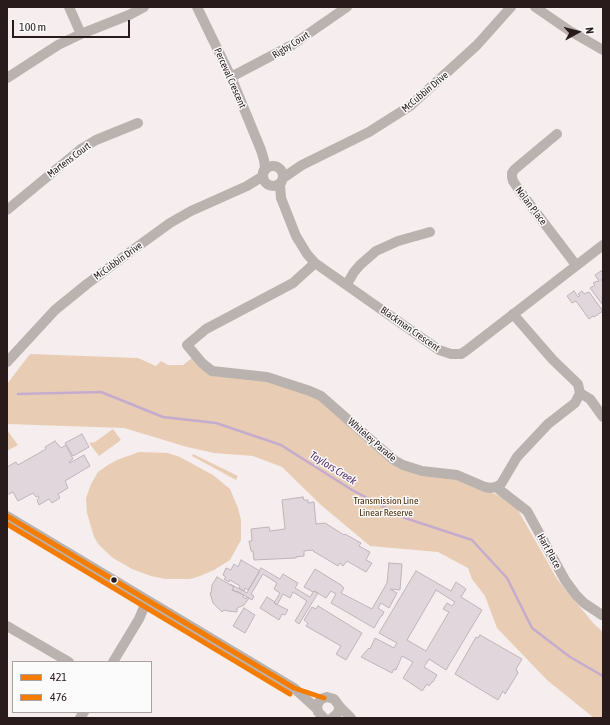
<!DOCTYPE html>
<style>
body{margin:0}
#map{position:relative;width:610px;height:725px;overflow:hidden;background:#f6edee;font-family:"Asap Condensed",sans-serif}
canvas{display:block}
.frame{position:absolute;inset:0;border:8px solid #291a1c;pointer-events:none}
.legend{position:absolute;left:12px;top:661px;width:140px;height:52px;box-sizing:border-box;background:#fbfbfb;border:1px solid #a7a1a2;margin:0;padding:5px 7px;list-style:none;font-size:12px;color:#291a1c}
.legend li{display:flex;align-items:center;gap:8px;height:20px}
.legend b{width:20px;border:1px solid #a7a1a2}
.north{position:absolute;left:558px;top:12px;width:40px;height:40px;-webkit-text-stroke:3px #fbfbfb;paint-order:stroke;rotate:83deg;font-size:11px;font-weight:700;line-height:16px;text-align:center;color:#291a1c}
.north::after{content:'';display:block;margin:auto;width:14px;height:18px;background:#291a1c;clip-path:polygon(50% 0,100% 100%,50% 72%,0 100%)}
.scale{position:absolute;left:12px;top:20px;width:118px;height:18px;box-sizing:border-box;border:2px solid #291a1c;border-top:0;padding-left:5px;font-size:12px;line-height:14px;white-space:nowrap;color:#291a1c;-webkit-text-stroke:3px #fbfbfb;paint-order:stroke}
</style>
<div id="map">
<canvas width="610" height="725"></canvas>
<div class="frame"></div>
<ul class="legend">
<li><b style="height:5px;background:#f47d01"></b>421</li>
<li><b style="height:5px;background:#f47d01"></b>476</li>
</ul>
<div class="north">N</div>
<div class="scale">100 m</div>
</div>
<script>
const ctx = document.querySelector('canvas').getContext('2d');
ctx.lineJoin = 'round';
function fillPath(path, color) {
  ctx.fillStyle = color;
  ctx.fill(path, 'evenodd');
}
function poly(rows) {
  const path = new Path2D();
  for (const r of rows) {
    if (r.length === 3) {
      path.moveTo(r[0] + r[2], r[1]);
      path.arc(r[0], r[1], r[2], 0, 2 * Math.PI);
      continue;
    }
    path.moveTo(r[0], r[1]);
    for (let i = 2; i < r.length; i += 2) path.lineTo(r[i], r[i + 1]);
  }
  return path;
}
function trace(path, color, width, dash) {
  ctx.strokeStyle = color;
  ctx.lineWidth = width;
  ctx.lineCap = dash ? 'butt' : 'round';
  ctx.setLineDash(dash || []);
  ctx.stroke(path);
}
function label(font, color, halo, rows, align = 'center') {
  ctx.font = font + ' "Asap Condensed",sans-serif';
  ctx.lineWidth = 3;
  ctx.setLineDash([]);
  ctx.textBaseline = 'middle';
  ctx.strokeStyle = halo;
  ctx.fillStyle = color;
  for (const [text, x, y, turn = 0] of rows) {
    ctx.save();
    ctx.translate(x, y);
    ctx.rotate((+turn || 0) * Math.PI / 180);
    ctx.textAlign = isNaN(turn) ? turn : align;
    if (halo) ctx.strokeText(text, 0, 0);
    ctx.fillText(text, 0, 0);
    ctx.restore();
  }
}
const green = poly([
 [30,354,138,358,156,366,161,361,168,365,183,365,192,358,200,366,267,381,315,397,323,403,401,469,418,474,462,480,502,497,518,510,557,579,594,624,601,630,603,634,603,718,594,718,547,680,497,628,485,596,472,579,468,568,438,552,370,546,321,505,282,467,253,456,214,453,187,447,124,428,7,424,7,384],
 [113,429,121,440,99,456,89,443,95,442],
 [7,430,18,445,7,451],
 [139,452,168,453,180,457,213,475,230,489,238,508,241,520,241,540,230,560,214,570,200,576,190,579,165,579,151,576,132,569,113,558,99,545,94,537,87,513,86,498,91,484,98,472,108,465,117,460],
 [193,454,238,476,236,480,192,456]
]);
const stream = poly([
 [18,394,101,392,163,417,216,423,281,445,352,490,405,518,472,540,507,578,532,628,570,657,603,676]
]);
const building = poly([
 [601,271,603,273,603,279,601,280,603,282,602,304,590,288,595,285,593,283,597,281,598,282,599,281,595,275,601,271],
 [574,291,578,297,580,296,578,294,582,291,584,294,589,292,603,311,594,317,593,316,589,319,576,301,572,303,567,296,574,291],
 [82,434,89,447,73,456,65,443,82,434],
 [55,441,61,448,66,445,73,459,69,462,70,463,84,455,90,466,65,481,68,488,58,494,60,498,52,503,49,499,39,505,37,500,39,498,38,496,36,497,33,493,18,501,13,492,7,495,7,467,16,462,18,465,46,449,45,447,55,441],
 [303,497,304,500,308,500,308,503,314,502,316,524,325,523,344,535,345,534,361,543,359,546,370,552,366,560,372,563,366,572,347,561,343,566,340,563,338,566,313,551,313,550,304,551,304,556,296,557,296,558,254,560,253,551,251,551,249,541,252,541,251,529,269,527,270,531,285,529,282,500,303,497],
 [241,560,260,571,248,590,245,588,244,591,239,588,240,586,230,580,229,582,224,579,226,577,223,575,226,568,231,570,234,564,238,567,241,560],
 [389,563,402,564,400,590,390,589,397,593,389,608,381,603,378,608,384,612,382,616,381,616,374,628,331,603,336,594,331,591,326,598,314,591,313,592,304,587,315,569,341,585,344,588,341,593,372,609,387,583,389,563],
 [261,568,280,579,283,574,298,583,295,588,310,597,314,591,318,593,299,624,295,621,307,601,293,592,290,598,283,594,277,605,274,603,280,593,274,589,277,583,263,574,251,594,254,596,252,600,237,591,237,592,232,590,234,587,230,584,247,593,261,568],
 [416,571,451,591,456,582,466,589,461,597,482,610,446,670,429,659,424,667,437,675,433,682,432,682,429,686,427,684,422,691,403,678,413,662,402,656,396,670,394,669,392,673,361,657,369,648,370,649,375,638,394,648,397,643,379,633,416,571],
 [436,590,455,602,452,606,447,603,443,609,449,612,426,651,407,640,436,590],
 [217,577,234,587,232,590,244,595,243,597,246,599,247,597,249,598,244,605,237,608,237,612,228,611,224,610,222,612,213,603,210,593,211,593,212,585,217,577],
 [267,597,275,602,274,603,288,610,285,615,282,614,279,620,260,608,267,597],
 [318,606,362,633,346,660,336,654,341,646,306,626,308,623,304,620,312,607,316,609,318,606],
 [244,608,255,615,245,633,233,626,244,608],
 [480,635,522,659,516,669,518,673,505,694,503,691,498,700,455,674,476,637,478,638,480,635]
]);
const minor = poly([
 [69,7,81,34],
 [197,7,231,77,261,150,264,160,265,167,263,172],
 [535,7,570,31,603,50],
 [231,77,292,45,347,7],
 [7,78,58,45,81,34,129,15,144,7],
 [557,134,515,169,512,173,512,177,513,181,519,190,576,265],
 [273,176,10],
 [283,178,302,165,369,132,410,106,477,45,511,7],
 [282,181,280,185,281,198,296,236,307,254,315,263,439,350,451,354,461,354,467,350,603,245],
 [7,210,81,149,96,140,138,123],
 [315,263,293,283,206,329,187,345,202,363,212,371,267,377,310,391,321,396,394,460,403,465,422,471,457,475,485,487,490,488,496,487,501,484,517,457,548,424,575,403,580,393,578,384,553,360,513,314],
 [347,284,354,272,360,265,376,251,398,241,430,232],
 [7,362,55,310,87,284,130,252,170,223,191,211,247,186,263,176],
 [580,393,590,399,603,417],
 [496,487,527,511,565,580,576,595,584,603,602,615],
 [7,516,294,688,317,709],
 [7,626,69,662],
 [113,662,139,619,147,600],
 [340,707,351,718],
 [80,718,84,712],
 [324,718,318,712,317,705,321,699,327,697,334,699,340,707,337,714,332,718]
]);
const bus1 = poly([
 [7,516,294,688,324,698]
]);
const bus2 = poly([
 [7,524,290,694]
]);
const markers = [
 [114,580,3.5,"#291a1c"]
];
const streetNames = [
 ["Rigby Court",291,45,-32],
 ["Perceval Crescent",230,78,66],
 ["McCubbin Drive",425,92,-40],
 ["Martens Court",69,160,-37],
 ["Nolan Place",531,206,53],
 ["McCubbin Drive",118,261,-36],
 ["Blackman Crescent",410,329,35],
 ["Whiteley Parade",372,440,41],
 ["Hart Place",549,551,61]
];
const parkNames = [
 ["Transmission Line",386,501],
 ["Linear Reserve",386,513]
];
const waterNames = [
 ["Taylors Creek",333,468,32]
];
fillPath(green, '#e8cdb4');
trace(stream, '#c5acce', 2.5);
fillPath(building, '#e1d6db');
trace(building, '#beb4b9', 1);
trace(minor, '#bab2af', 10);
trace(bus1, '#f47d01', 5);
trace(bus2, '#f47d01', 5);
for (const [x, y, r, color] of markers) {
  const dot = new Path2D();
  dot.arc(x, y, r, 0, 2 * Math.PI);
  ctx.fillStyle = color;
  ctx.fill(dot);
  trace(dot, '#fbfbfb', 1.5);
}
label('10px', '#291a1c', '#fbfbfb', streetNames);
label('10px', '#4c2f0b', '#fbfbfb', parkNames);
label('italic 11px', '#5a316d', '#fbfbfb', waterNames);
</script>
